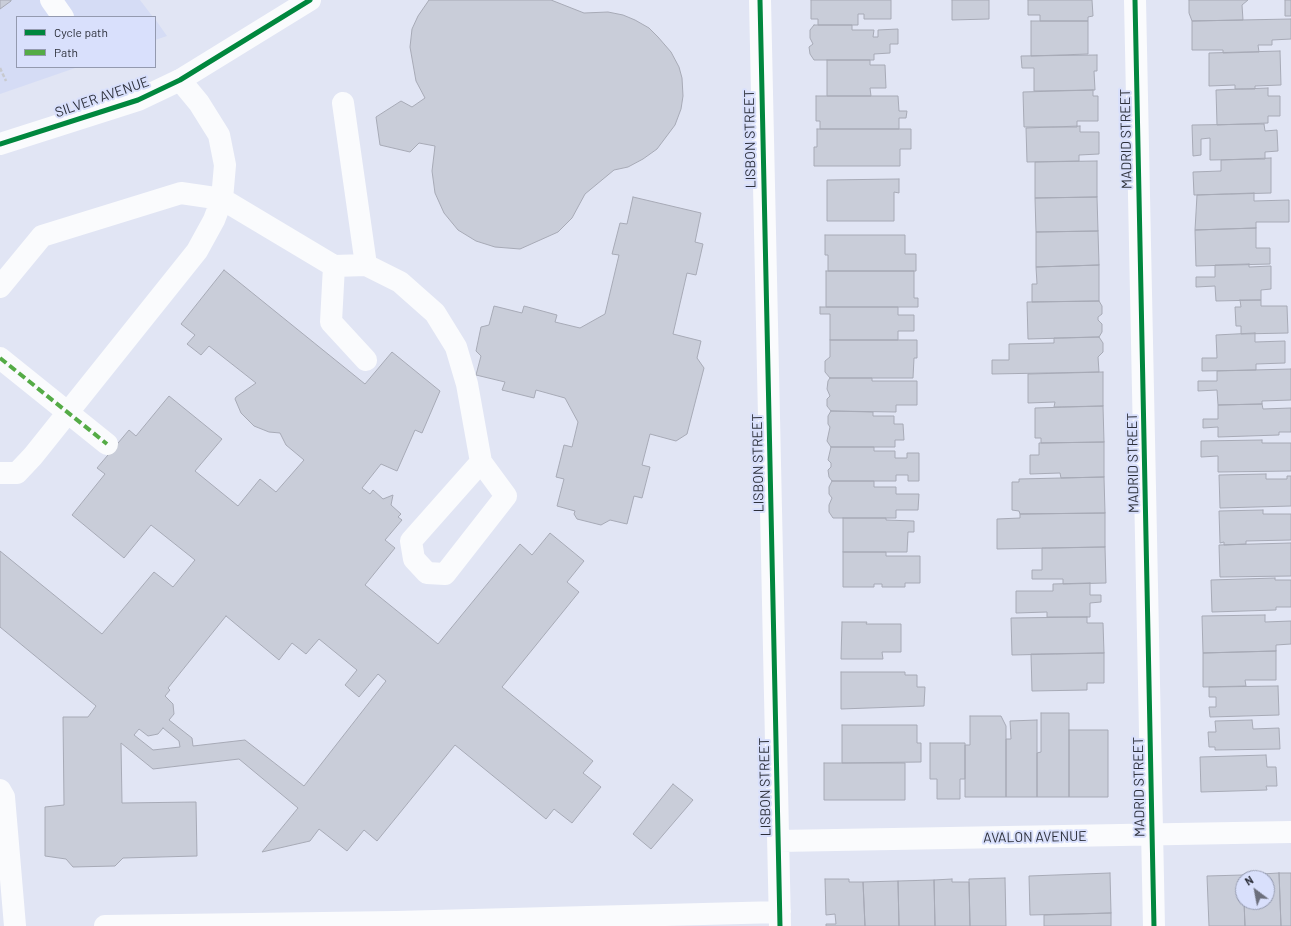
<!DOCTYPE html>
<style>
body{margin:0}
#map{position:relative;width:1291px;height:926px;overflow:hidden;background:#e1e5f4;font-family:Barlow,sans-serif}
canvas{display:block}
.legend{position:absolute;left:16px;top:16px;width:140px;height:52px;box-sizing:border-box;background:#d9e0fc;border:1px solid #949aaf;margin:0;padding:5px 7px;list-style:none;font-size:12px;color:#2d303b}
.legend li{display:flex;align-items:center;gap:8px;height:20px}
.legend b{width:20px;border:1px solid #949aaf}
.north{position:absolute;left:1235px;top:870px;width:40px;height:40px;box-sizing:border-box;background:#d9e0fc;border:1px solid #949aaf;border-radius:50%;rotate:328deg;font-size:11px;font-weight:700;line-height:16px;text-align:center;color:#2d303b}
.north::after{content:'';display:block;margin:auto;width:14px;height:18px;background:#6c6f7c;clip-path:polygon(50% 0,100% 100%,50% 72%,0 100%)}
</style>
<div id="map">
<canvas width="1291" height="926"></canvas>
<ul class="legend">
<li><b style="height:5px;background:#00873e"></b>Cycle path</li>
<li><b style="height:5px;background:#54ab46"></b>Path</li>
</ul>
<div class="north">N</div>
</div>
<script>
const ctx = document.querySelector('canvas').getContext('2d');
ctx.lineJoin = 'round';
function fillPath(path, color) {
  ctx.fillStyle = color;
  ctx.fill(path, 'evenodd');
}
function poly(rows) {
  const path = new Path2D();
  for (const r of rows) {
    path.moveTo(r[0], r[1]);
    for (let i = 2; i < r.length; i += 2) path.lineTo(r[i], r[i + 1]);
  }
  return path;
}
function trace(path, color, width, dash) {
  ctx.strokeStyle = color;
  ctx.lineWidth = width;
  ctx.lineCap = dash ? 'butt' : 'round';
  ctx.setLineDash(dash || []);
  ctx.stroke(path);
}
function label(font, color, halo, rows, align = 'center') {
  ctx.font = font + ' Barlow,sans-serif';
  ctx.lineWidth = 4;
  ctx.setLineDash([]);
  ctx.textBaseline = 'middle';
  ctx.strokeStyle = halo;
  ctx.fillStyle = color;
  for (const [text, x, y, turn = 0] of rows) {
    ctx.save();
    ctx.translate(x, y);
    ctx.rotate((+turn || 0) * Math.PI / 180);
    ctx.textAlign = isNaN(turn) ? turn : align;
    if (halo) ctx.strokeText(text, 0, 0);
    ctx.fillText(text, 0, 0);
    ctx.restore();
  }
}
const built = poly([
 [0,0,140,0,153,17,17,17,17,67,78,67,0,94],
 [155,19,167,36,155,40]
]);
const building = poly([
 [0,0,11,0,11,1,0,9,0,0],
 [429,0,551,0,584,13,608,12,623,15,635,20,649,28,658,37,671,52,679,67,682,78,683,96,681,109,675,125,657,149,643,159,628,167,614,170,585,194,572,218,558,232,520,249,495,247,476,241,458,230,444,213,435,193,432,171,435,146,419,143,410,152,380,145,376,117,401,101,412,107,425,98,416,81,410,47,412,29,418,16,429,0],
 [811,0,891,0,891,19,864,19,864,14,858,14,858,25,818,25,818,19,811,19,811,0],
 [952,0,989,0,989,19,952,20,952,0],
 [1028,0,1092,0,1093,16,1088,17,1088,21,1040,21,1040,15,1028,15,1028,0],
 [1189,0,1248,0,1242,5,1243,20,1192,21,1189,13,1189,0],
 [1285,0,1291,0,1291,16,1285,16,1285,0],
 [1291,19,1291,39,1272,40,1272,45,1258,45,1259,52,1223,53,1223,50,1192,50,1192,21,1291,19],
 [1031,21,1088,21,1088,54,1031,56,1031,21],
 [814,25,852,25,852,30,874,30,873,37,878,37,878,30,898,29,898,44,890,44,890,53,874,54,874,60,814,60,810,54,809,47,813,44,810,38,810,30,814,25],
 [1280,51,1281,85,1255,86,1255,89,1235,89,1235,85,1209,86,1209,53,1280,51],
 [1097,55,1097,71,1094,71,1095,90,1034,91,1034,68,1022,68,1021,56,1097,55],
 [827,60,870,60,870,65,885,65,886,88,870,88,871,96,827,96,827,60],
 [1268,88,1268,96,1280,96,1280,116,1268,116,1268,123,1217,125,1216,90,1268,88],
 [1093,90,1093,96,1098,96,1098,121,1077,121,1077,127,1024,127,1023,92,1093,90],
 [816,96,898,96,899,111,907,111,906,118,899,118,899,129,820,129,820,121,816,121,816,96],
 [1264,124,1265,131,1277,130,1278,151,1265,152,1265,159,1210,160,1210,138,1201,139,1201,155,1193,156,1192,125,1264,124],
 [1080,126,1080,132,1099,132,1099,154,1079,155,1079,161,1027,162,1026,128,1080,126],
 [817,129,911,129,911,149,900,149,900,166,814,166,814,147,817,147,817,129],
 [1271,158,1271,193,1194,195,1193,172,1221,171,1221,160,1271,158],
 [1097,161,1097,197,1035,198,1035,162,1097,161],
 [899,179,899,193,894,192,894,221,827,221,827,180,899,179],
 [1254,193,1254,201,1289,200,1289,222,1256,222,1256,228,1195,230,1197,195,1254,193],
 [633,197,701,213,695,242,703,244,696,275,687,273,673,334,701,341,697,358,704,368,687,434,676,441,650,434,642,465,650,467,642,498,634,496,627,524,610,520,601,525,577,519,574,514,575,511,557,506,564,479,556,477,564,445,572,447,578,422,565,398,536,390,534,398,502,390,505,382,476,375,481,356,476,351,481,327,489,325,494,306,522,313,524,306,557,315,555,322,580,328,605,314,619,255,612,254,620,223,627,224,633,197],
 [1097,197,1098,231,1036,232,1035,198,1097,197],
 [1256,228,1256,248,1270,248,1270,264,1196,266,1195,230,1256,228],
 [1098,231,1099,265,1036,267,1036,232,1098,231],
 [825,235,905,235,905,254,916,254,916,271,828,271,828,255,825,255,825,235],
 [1249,264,1249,267,1271,266,1271,289,1261,290,1261,300,1216,301,1215,286,1196,287,1196,277,1215,277,1215,265,1249,264],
 [1099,265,1099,301,1032,302,1032,284,1037,284,1036,267,1099,265],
 [224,270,365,384,392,352,440,391,422,433,415,430,397,471,381,464,362,488,370,494,373,490,383,499,393,495,391,505,401,514,398,517,402,520,385,540,395,548,365,585,438,644,520,544,532,555,550,533,584,561,567,582,579,592,502,687,593,761,583,773,601,787,572,823,554,809,546,819,455,745,377,841,364,830,347,851,319,829,310,841,262,852,298,808,239,759,153,769,121,743,122,803,196,802,197,856,123,858,115,866,73,867,66,859,45,856,45,807,64,805,63,717,88,717,96,706,0,627,0,551,102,634,154,572,173,587,195,560,151,525,124,558,72,515,105,474,97,468,129,430,136,436,169,396,222,439,195,471,238,506,260,479,276,492,304,460,286,445,280,433,269,432,254,426,241,413,235,399,236,397,256,383,209,346,201,355,187,344,195,335,181,324,224,270],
 [226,616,279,660,292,643,306,654,319,639,357,670,345,685,359,697,378,674,386,681,304,786,245,740,193,746,192,738,169,720,174,714,173,704,165,696,170,690,168,688,226,616],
 [163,728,179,741,180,747,153,750,134,735,139,729,148,736,158,734,163,728],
 [826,271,914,271,914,298,918,298,918,307,826,307,826,271],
 [1240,300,1261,300,1261,306,1287,306,1288,333,1241,334,1241,326,1236,326,1235,307,1241,307,1240,300],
 [1099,301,1102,306,1102,314,1098,317,1098,320,1102,324,1102,332,1099,337,1028,339,1027,302,1099,301],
 [820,307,898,307,898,315,914,315,914,331,898,331,898,340,830,340,830,314,820,314,820,307],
 [1255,333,1255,342,1285,341,1285,363,1256,364,1256,370,1202,371,1202,358,1217,358,1216,335,1255,333],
 [1099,337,1103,343,1103,352,1098,357,1099,372,992,374,992,360,1009,360,1009,344,1054,343,1054,338,1099,337],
 [830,340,917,340,917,358,914,358,913,378,830,378,825,372,825,361,830,357,830,340],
 [1291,369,1291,400,1262,401,1262,404,1218,405,1217,390,1198,391,1198,381,1217,381,1217,371,1291,369],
 [1103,372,1103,406,1054,407,1055,402,1028,403,1028,374,1103,372],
 [830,378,872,378,872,381,917,381,917,405,896,405,896,412,831,411,827,406,827,399,830,396,827,389,828,381,830,378],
 [1262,404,1263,409,1291,408,1291,432,1279,432,1279,435,1218,437,1218,427,1203,428,1203,419,1218,419,1218,405,1262,404],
 [1103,406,1104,442,1041,443,1041,438,1035,438,1035,408,1103,406],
 [831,411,873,412,873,416,894,416,894,424,903,424,904,440,895,440,895,447,831,447,827,441,830,427,828,424,828,416,831,411],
 [1262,440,1262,443,1291,443,1291,471,1218,472,1218,456,1201,457,1201,441,1262,440],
 [1104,442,1104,477,1061,478,1060,473,1030,474,1030,455,1039,455,1039,443,1104,442],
 [831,447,874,447,874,451,895,451,895,458,907,458,907,453,919,453,919,481,908,481,908,475,896,475,896,481,832,481,829,477,828,470,831,467,831,463,828,460,831,447],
 [1266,474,1266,479,1287,479,1287,476,1291,476,1291,506,1220,508,1219,475,1266,474],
 [1104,477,1105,513,1020,514,1019,511,1012,510,1012,482,1019,482,1019,479,1104,477],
 [832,481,874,481,874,487,896,487,896,494,919,494,918,510,896,510,896,518,833,518,829,512,829,505,832,498,829,494,829,487,832,481],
 [1263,510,1263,514,1291,514,1291,540,1246,541,1246,544,1224,545,1224,542,1220,543,1219,511,1263,510],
 [1105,513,1105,547,997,549,997,519,1020,518,1020,514,1105,513],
 [843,518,886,518,886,520,914,521,914,532,908,532,907,552,843,552,843,518],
 [1291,543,1291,576,1220,577,1219,545,1291,543],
 [1105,547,1106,583,1063,584,1063,579,1032,579,1032,570,1042,570,1042,548,1105,547],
 [843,552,886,552,886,556,920,556,920,583,905,583,905,587,882,587,882,584,874,584,874,587,843,587,843,552],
 [1275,578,1275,580,1291,580,1291,607,1276,607,1276,610,1212,612,1211,580,1275,578],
 [1090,583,1090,595,1101,595,1101,602,1090,603,1090,617,1047,617,1047,612,1016,613,1016,591,1053,591,1053,584,1090,583],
 [1265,615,1265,622,1291,621,1291,644,1276,645,1276,651,1203,653,1202,616,1265,615],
 [1087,617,1087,623,1103,623,1104,653,1012,655,1011,618,1087,617],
 [842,622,867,622,866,624,901,624,901,652,882,652,883,659,841,659,842,622],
 [1276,651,1276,680,1245,680,1246,686,1203,687,1203,653,1276,651],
 [1104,653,1104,683,1087,683,1087,690,1032,691,1031,654,1104,653],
 [841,672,905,672,905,675,917,675,917,687,925,687,924,706,841,709,841,672],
 [1278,686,1279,715,1210,717,1209,707,1216,707,1216,697,1209,697,1209,687,1278,686],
 [1041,713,1069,713,1069,797,1037,797,1037,753,1041,752,1041,713],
 [970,716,1001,716,1006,726,1006,797,965,797,965,745,970,745,970,716],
 [1037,720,1037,797,1006,797,1006,739,1011,739,1010,721,1037,720],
 [1252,720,1253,729,1279,728,1280,749,1215,750,1215,747,1209,747,1208,732,1216,732,1215,721,1252,720],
 [842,725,917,725,917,743,921,743,921,762,842,763,842,725],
 [1069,730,1108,730,1108,797,1069,797,1069,730],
 [930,743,965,743,965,779,960,779,960,799,937,799,937,779,930,779,930,743],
 [1266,755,1267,767,1276,767,1277,786,1266,786,1267,790,1201,792,1200,757,1266,755],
 [824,763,905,763,905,800,824,800,824,763],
 [673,784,693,800,651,849,633,834,673,784],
 [1110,873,1111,913,1030,915,1029,876,1110,873],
 [1279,873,1281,926,1245,926,1244,902,1267,902,1267,878,1243,878,1243,875,1279,873],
 [1279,873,1291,873,1291,926,1281,926,1279,873],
 [1243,875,1245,926,1209,926,1207,876,1243,875],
 [1005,878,1006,926,970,926,969,879,1005,878],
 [825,879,849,879,849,882,863,882,865,926,826,926,826,924,836,924,835,914,826,915,825,879],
 [952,879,952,882,969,882,970,926,935,926,934,880,952,879],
 [934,880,935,926,899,926,898,881,934,880],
 [898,881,899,926,865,926,863,882,898,881],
 [1111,913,1111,926,1044,926,1044,915,1111,913]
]);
const path = poly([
 [0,68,6,81]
]);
const minor = poly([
 [51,0,63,17],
 [760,0,780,926],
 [1135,0,1154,926],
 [343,103,366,265],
 [334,266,331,322,366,360],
 [0,287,42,236,181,193,222,199,334,266,366,265,400,282,435,313,456,347,467,384,481,462,506,496,445,574,427,573,414,559,411,541,481,462],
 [0,358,107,444],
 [0,473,17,473,33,456,197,251,214,220,222,199,225,165,219,135,199,103,180,80],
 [0,790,4,797,15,926],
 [779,841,1291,832],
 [105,926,396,922,780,912]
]);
const major = poly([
 [0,144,138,100,180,80,310,0]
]);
const quiet = poly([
 [0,358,107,444]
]);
const cycleway = poly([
 [760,0,780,926],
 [1135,0,1154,926],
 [0,144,138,100,180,80,310,0]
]);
const streetNames = [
 ["SILVER AVENUE",102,97,-19],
 ["LISBON STREET",750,139,-91],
 ["MADRID STREET",1126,139,-91],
 ["LISBON STREET",758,463,-91],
 ["MADRID STREET",1133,463,-91],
 ["LISBON STREET",765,787,-91],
 ["MADRID STREET",1139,787,-91],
 ["AVALON AVENUE",1035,837,-1]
];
fillPath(built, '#d5dcf5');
fillPath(building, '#c9cdd9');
trace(building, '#a7aab6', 1);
trace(path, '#c8cacf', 2.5, [4, 2]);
trace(minor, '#fafbfd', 22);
trace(major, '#fafbfd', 22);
trace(quiet, '#54ab46', 4, [8, 4]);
trace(cycleway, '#00873e', 5);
label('14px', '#2d303b', '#d9e0fc', streetNames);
</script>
